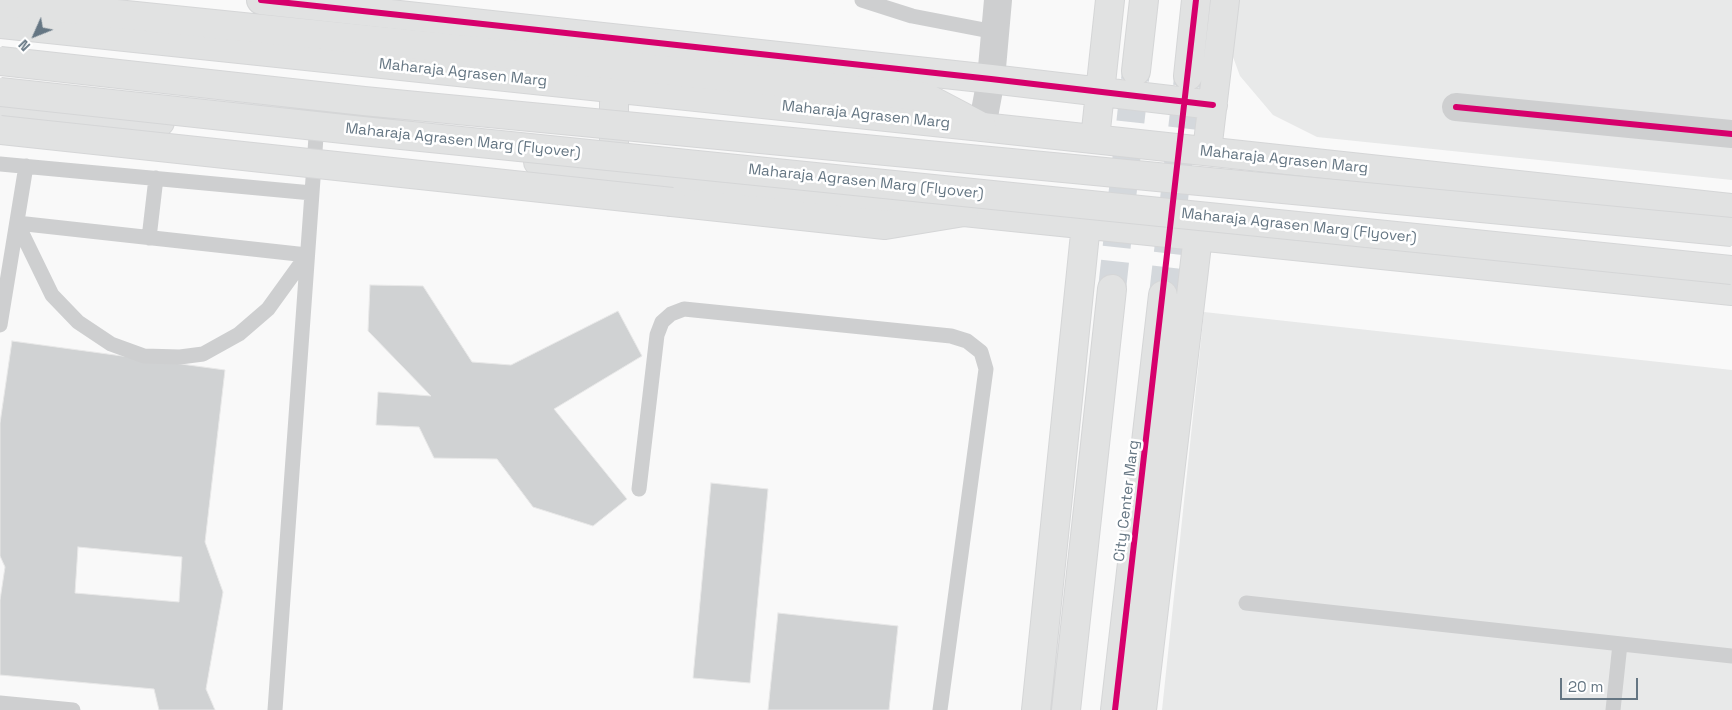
<!DOCTYPE html>
<style>
body{margin:0}
#map{position:relative;width:1732px;height:710px;overflow:hidden;background:#f9f9f9;font-family:"Space Grotesk",sans-serif}
canvas{display:block}
.north{position:absolute;left:10px;top:10px;width:50px;height:50px;-webkit-text-stroke:4px #fff;paint-order:stroke;rotate:226deg;font-size:14px;font-weight:700;line-height:20px;text-align:center;color:#657683}
.north::after{content:'';display:block;margin:auto;width:18px;height:22px;background:#657683;clip-path:polygon(50% 0,100% 100%,50% 72%,0 100%)}
.scale{position:absolute;left:1560px;top:678px;width:78px;height:22px;box-sizing:border-box;border:2px solid #657683;border-top:0;padding-left:6px;font-size:15px;line-height:18px;white-space:nowrap;color:#657683;-webkit-text-stroke:4px #fff;paint-order:stroke}
</style>
<div id="map">
<canvas width="1732" height="710"></canvas>
<div class="north">N</div>
<div class="scale">20 m</div>
</div>
<script>
const ctx = document.querySelector('canvas').getContext('2d');
ctx.lineJoin = 'round';
function fillPath(path, color) {
  ctx.fillStyle = color;
  ctx.fill(path, 'evenodd');
}
function poly(rows) {
  const path = new Path2D();
  for (const r of rows) {
    path.moveTo(r[0], r[1]);
    for (let i = 2; i < r.length; i += 2) path.lineTo(r[i], r[i + 1]);
  }
  return path;
}
function trace(path, color, width, dash) {
  ctx.strokeStyle = color;
  ctx.lineWidth = width;
  ctx.lineCap = dash ? 'butt' : 'round';
  ctx.setLineDash(dash || []);
  ctx.stroke(path);
}
function label(font, color, halo, rows, align = 'center') {
  ctx.font = font + ' "Space Grotesk",sans-serif';
  ctx.lineWidth = 5;
  ctx.setLineDash([]);
  ctx.textBaseline = 'middle';
  ctx.strokeStyle = halo;
  ctx.fillStyle = color;
  for (const [text, x, y, turn = 0] of rows) {
    ctx.save();
    ctx.translate(x, y);
    ctx.rotate((+turn || 0) * Math.PI / 180);
    ctx.textAlign = isNaN(turn) ? turn : align;
    if (halo) ctx.strokeText(text, 0, 0);
    ctx.fillText(text, 0, 0);
    ctx.restore();
  }
}
const built = poly([
 [1216,0,1732,0,1732,180,1317,137,1273,115,1240,76,1215,8],
 [1204,312,1732,370,1732,710,1162,710]
]);
const building = poly([
 [370,285,423,286,472,362,511,365,618,311,642,356,554,409,627,499,593,526,533,507,497,459,434,458,419,427,376,425,378,392,431,396,368,331,370,285],
 [12,341,225,370,205,542,223,592,206,689,215,710,159,710,154,689,0,675,0,600,5,567,0,556,0,423,12,341],
 [78,547,182,557,179,602,75,593,78,547],
 [711,483,768,489,750,683,693,678,711,483],
 [778,613,898,626,889,710,768,710,778,613]
]);
const secondaryTunnel = poly([
 [1112,289,1136,71],
 [1163,295,1188,78]
]);
const lane = poly([
 [862,0,912,16,995,32],
 [0,164,312,193],
 [17,223,52,295,78,322,111,344,144,356,180,357,203,354,239,334,268,309,307,255],
 [17,223,307,255],
 [149,238,156,178],
 [0,325,26,166],
 [639,489,657,335,662,322,671,314,684,309,951,336,967,341,981,352,986,369,940,710],
 [1246,603,1732,656],
 [0,703,73,710],
 [275,710,316,137],
 [1613,710,1620,644]
]);
const street = poly([
 [1456,107,1732,134],
 [982,127,991,79,998,0]
]);
const secondary = poly([
 [261,0,991,79,1213,105],
 [0,24,982,127,1732,208],
 [1136,71,1144,0],
 [1188,76,1196,0],
 [0,108,160,122],
 [1095,139,1110,0],
 [1207,151,1225,0],
 [538,162,964,212,1732,291],
 [614,171,614,88],
 [1036,710,1086,224],
 [1066,710,1112,289],
 [1115,710,1163,295],
 [1142,710,1198,236]
]);
const primary = poly([
 [0,2,925,97,982,127],
 [672,202,885,225,964,212]
]);
const primaryBridge = poly([
 [0,61,364,101,1732,232],
 [0,92,362,131,1732,270],
 [0,130,672,202]
]);
const cycleway = poly([
 [261,0,991,79,1213,105],
 [1456,107,1732,134],
 [1115,710,1196,0]
]);
const streetNames = [
 ["Maharaja Agrasen Marg",463,73,6],
 ["Maharaja Agrasen Marg",866,115,6],
 ["Maharaja Agrasen Marg (Flyover)",463,141,6],
 ["Maharaja Agrasen Marg",1284,160,6],
 ["Maharaja Agrasen Marg (Flyover)",866,182,6],
 ["Maharaja Agrasen Marg (Flyover)",1299,226,6],
 ["City Center Marg",1127,501,-83]
];
fillPath(built, '#e8e9e9');
fillPath(building, '#d0d2d3');
trace(building, '#e8e8e8', 1);
trace(secondaryTunnel, '#d4d8dc', 28, [28, 14]);
trace(secondary, '#d5d6d7', 30);
trace(primary, '#d5d6d7', 30);
trace(lane, '#cecfd0', 15);
trace(street, '#cecfd0', 28);
trace(secondary, '#e1e2e2', 28);
trace(primary, '#e1e2e2', 28);
trace(primaryBridge, '#d5d6d7', 30, []);
trace(primaryBridge, '#e1e2e2', 28);
trace(cycleway, '#d6006c', 6);
label('15px', '#657683', '#fff', streetNames);
</script>
